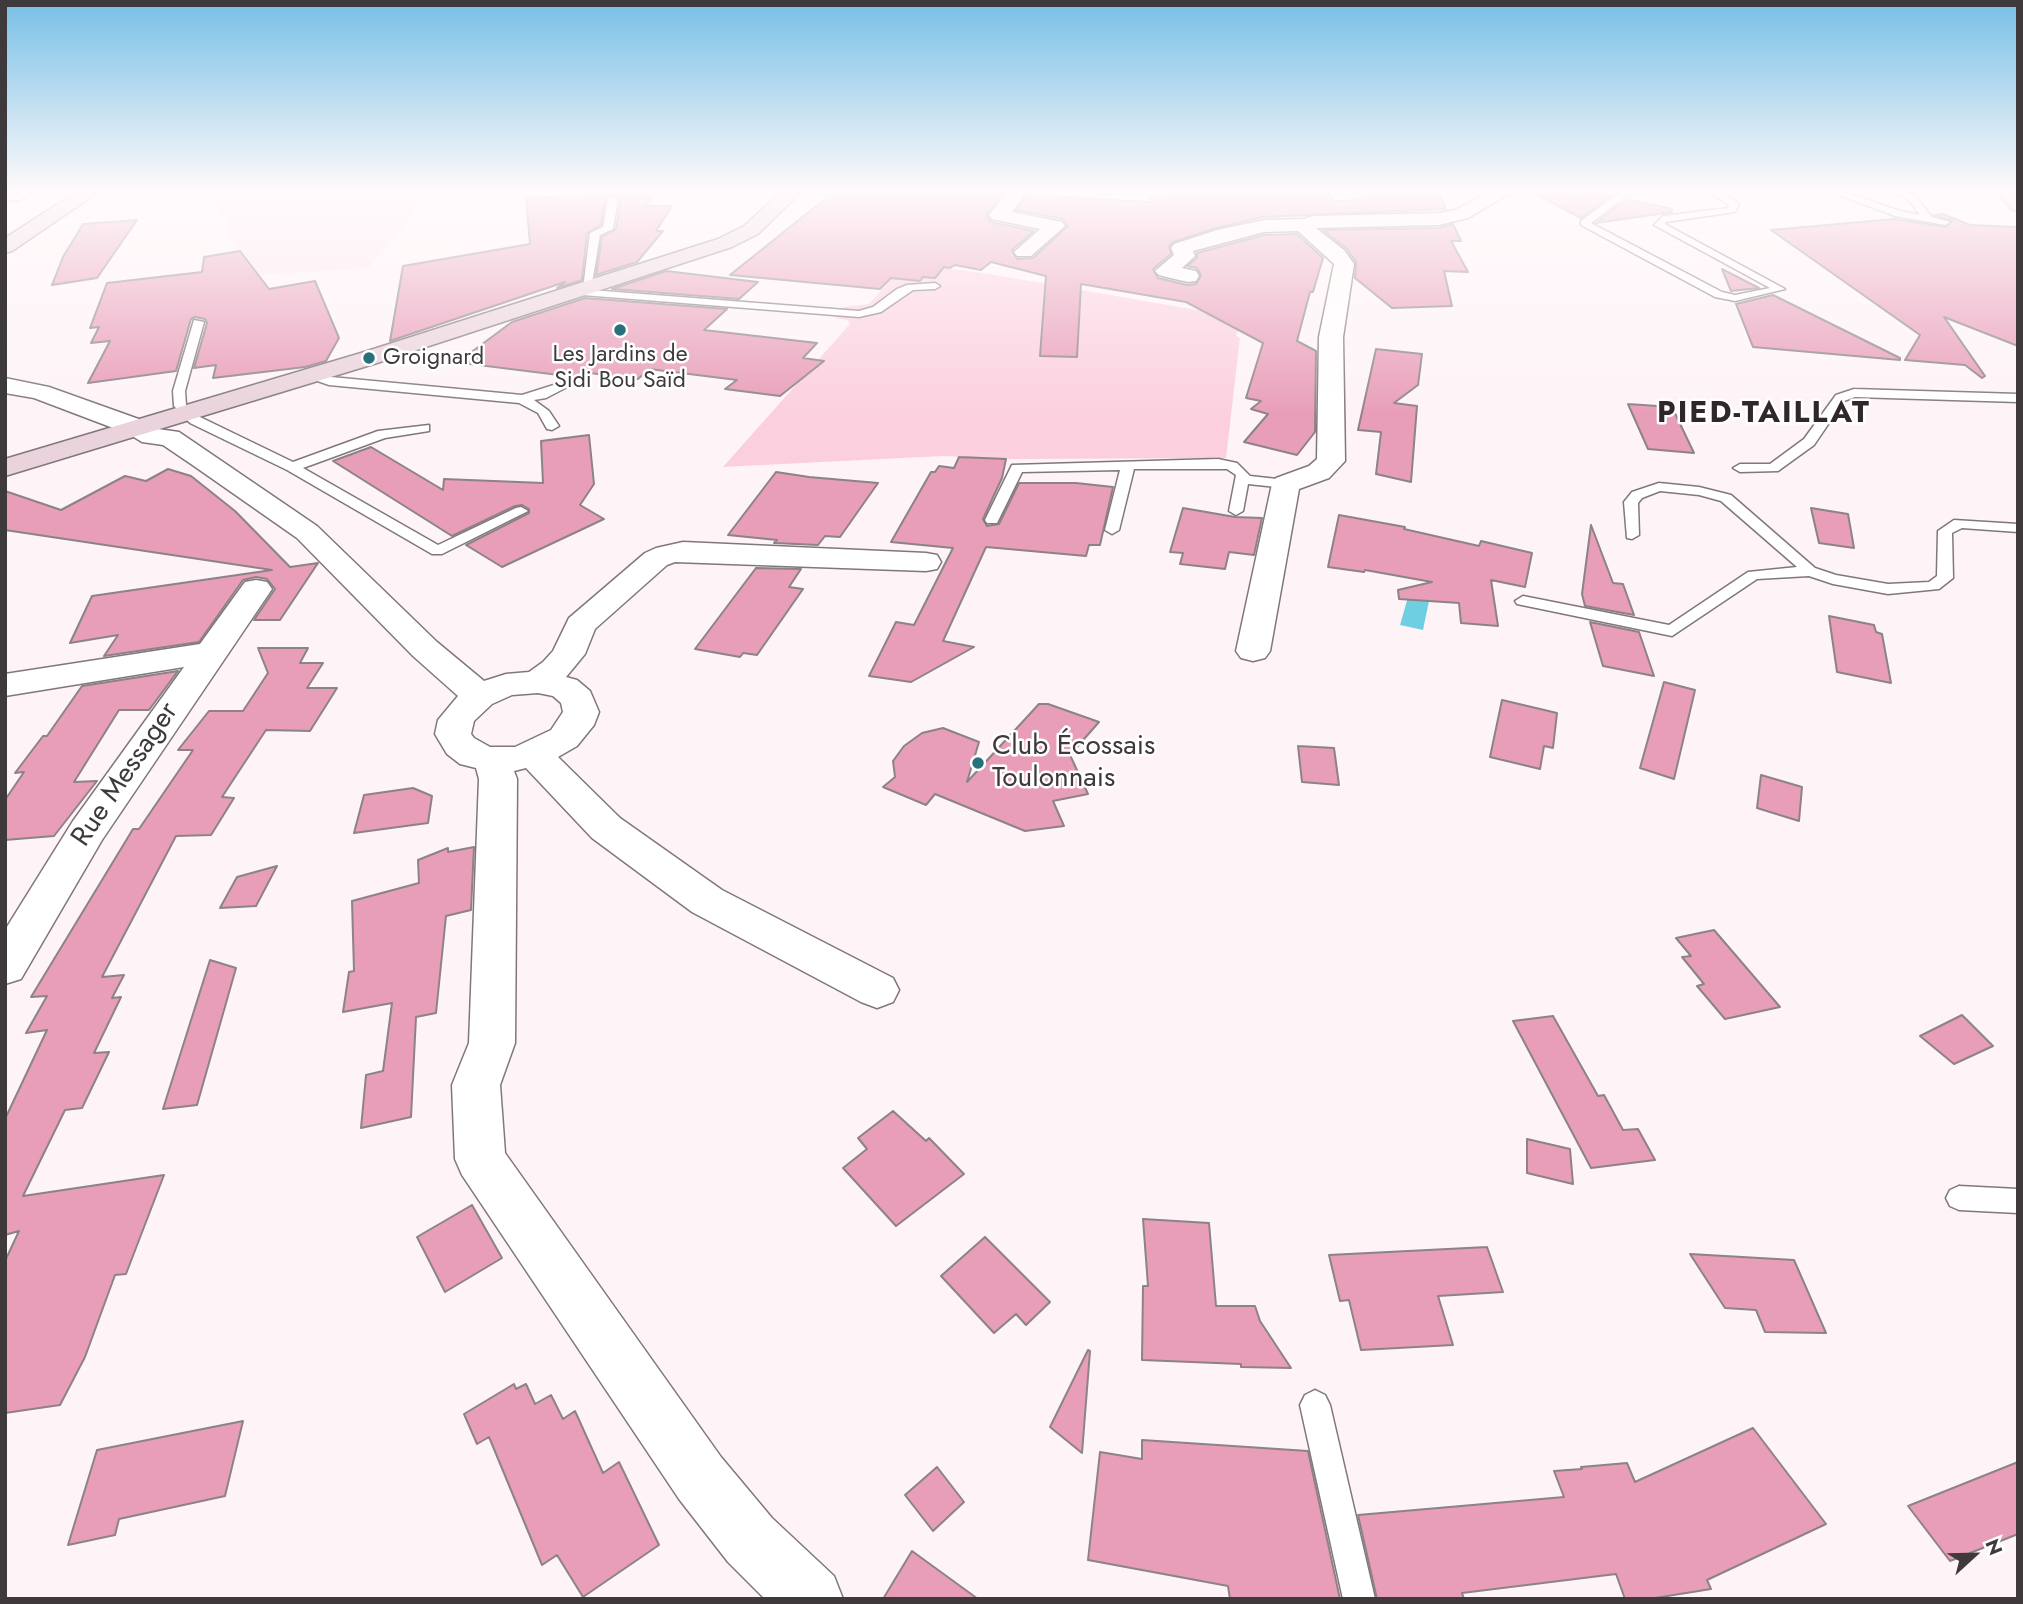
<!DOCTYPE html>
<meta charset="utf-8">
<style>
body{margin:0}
#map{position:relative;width:2023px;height:1604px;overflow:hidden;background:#fef4f7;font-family:Jost,sans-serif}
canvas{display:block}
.frame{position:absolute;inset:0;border:7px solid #3e3a3b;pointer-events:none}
.north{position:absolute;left:1939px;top:1520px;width:70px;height:70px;-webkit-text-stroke:5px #fff;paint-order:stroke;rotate:68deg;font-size:19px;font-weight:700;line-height:28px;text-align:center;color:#3e3a3b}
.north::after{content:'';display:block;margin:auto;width:24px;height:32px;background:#3e3a3b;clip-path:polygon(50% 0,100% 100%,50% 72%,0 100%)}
</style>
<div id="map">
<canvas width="2023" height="1604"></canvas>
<div class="frame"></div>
<div class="north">N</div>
</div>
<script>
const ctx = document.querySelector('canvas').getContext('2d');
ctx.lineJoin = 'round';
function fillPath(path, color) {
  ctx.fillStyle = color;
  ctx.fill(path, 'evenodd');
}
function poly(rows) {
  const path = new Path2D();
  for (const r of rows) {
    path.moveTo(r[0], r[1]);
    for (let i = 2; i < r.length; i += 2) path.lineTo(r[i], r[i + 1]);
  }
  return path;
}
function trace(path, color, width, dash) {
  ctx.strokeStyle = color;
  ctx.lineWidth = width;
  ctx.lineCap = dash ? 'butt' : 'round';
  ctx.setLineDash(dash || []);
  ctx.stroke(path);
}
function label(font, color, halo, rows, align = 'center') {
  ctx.font = font + ' Jost,sans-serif';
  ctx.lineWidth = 5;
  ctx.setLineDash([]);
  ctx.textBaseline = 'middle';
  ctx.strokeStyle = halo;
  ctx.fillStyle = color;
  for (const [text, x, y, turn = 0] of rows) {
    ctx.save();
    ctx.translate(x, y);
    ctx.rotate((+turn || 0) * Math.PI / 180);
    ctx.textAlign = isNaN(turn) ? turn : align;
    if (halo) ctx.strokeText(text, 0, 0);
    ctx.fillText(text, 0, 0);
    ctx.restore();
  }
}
const built = poly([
 [206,191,431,191,369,268,259,275,229,239,227,222]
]);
const green = poly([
 [906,263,990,274,1242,318,1236,336,1240,338,1226,458,1009,459,943,456,723,467,850,324,848,320,835,318,843,307,869,304]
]);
const water = poly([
 [1408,597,1429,601,1423,630,1400,625]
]);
const building = poly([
 [835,191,1005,191,986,215,991,222,1034,231,1012,250,1017,259,1033,258,1068,226,1063,219,1016,210,1027,195,1151,202,1150,197,1218,191,1327,191,1334,201,1355,200,1377,191,1438,191,1446,209,1263,217,1216,228,1173,242,1169,246,1171,254,1153,269,1158,278,1187,285,1196,284,1201,275,1197,268,1187,266,1197,258,1197,253,1264,235,1297,234,1323,258,1313,292,1310,292,1297,341,1316,351,1315,432,1297,455,1244,442,1268,414,1251,409,1261,401,1246,398,1263,343,1186,302,1081,284,1077,357,1040,356,1046,276,991,262,981,270,955,265,950,268,944,267,935,278,923,277,920,281,891,278,880,289,730,275,835,191],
 [1530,191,1591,191,1612,195,1581,218,1530,191],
 [611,194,605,199,601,225,587,233,582,280,557,288,565,282,390,341,403,266,530,244,526,198,611,194],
 [614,194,651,194,646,199,651,199,644,206,672,206,656,231,663,231,637,262,596,275,602,237,616,229,621,199,614,194],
 [1627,199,1672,209,1672,212,1596,223,1627,199],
 [1943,214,1970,225,2018,227,2018,346,1944,317,1985,376,1982,378,1965,365,1905,360,1920,335,1771,230,1894,219,1946,227,1952,221,1934,215,1943,214],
 [137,220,97,278,52,285,63,257,83,224,137,220],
 [1453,224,1461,241,1451,241,1468,272,1444,271,1452,306,1392,308,1355,278,1356,262,1346,248,1323,230,1439,228,1453,224],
 [240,251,269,289,315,281,339,338,326,361,305,367,213,378,216,365,194,368,207,323,205,319,195,317,191,319,176,371,88,383,110,341,91,343,99,327,90,328,107,283,202,272,204,257,240,251],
 [1722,269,1759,288,1731,291,1722,269],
 [666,271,758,282,739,299,612,289,666,271],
 [1773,295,1900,358,1900,360,1753,347,1736,304,1773,295],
 [585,298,727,309,704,330,817,343,803,358,824,361,780,396,725,389,737,380,649,369,638,379,582,372,583,378,462,363,466,360,462,359,512,322,585,298],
 [1376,349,1422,354,1418,385,1394,403,1417,406,1411,482,1376,474,1381,432,1358,430,1376,349],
 [1628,404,1672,407,1694,453,1648,449,1628,404],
 [589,435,594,484,580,505,604,519,502,567,466,545,529,513,529,509,522,505,515,506,452,536,333,461,371,447,443,490,444,479,543,483,541,441,589,435],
 [959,457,1006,459,1002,478,983,519,987,526,999,524,1019,483,1076,483,1113,487,1100,545,1089,545,1086,556,986,547,943,641,974,647,911,682,869,676,896,622,914,625,953,548,891,542,931,472,935,472,939,466,954,468,959,457],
 [168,469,191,476,235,511,290,567,318,563,280,620,254,620,275,589,267,579,256,577,243,580,199,642,104,656,118,635,70,643,92,596,272,570,5,530,5,491,61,510,125,476,146,481,168,469],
 [776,472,809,477,878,483,840,537,825,536,818,545,774,543,777,540,728,535,776,472],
 [1183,508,1235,517,1262,518,1254,555,1229,552,1225,569,1180,564,1183,553,1170,552,1183,508],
 [1811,508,1848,514,1854,548,1819,543,1811,508],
 [1339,515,1405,527,1404,529,1479,546,1481,541,1532,553,1525,587,1491,580,1498,626,1461,623,1459,603,1399,599,1398,590,1432,582,1365,570,1364,572,1328,567,1339,515],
 [1591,525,1613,583,1623,584,1634,615,1585,606,1582,594,1591,525],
 [756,568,801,569,789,587,803,589,757,655,743,653,740,657,695,649,756,568],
 [1829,616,1874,625,1876,632,1882,634,1891,683,1837,672,1829,616],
 [1590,622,1639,632,1654,676,1603,666,1590,622],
 [258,648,308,648,300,663,323,663,307,688,337,688,310,731,266,730,222,797,234,798,211,835,176,836,102,977,124,975,112,998,121,997,94,1053,109,1052,82,1108,65,1110,23,1196,164,1175,126,1274,115,1275,85,1357,60,1405,5,1413,5,1261,19,1231,5,1235,5,1119,47,1030,26,1033,47,996,31,997,133,829,139,829,193,750,178,750,209,711,243,711,268,673,258,648],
 [178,671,149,710,119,710,74,782,97,781,54,836,5,840,5,800,24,772,15,773,43,736,47,736,82,686,178,671],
 [1664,682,1695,690,1674,779,1640,768,1664,682],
 [1502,700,1557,713,1553,748,1544,746,1540,769,1490,757,1502,700],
 [1039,704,1048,704,1099,722,1070,755,1088,794,1053,801,1064,826,1025,831,935,794,926,805,883,787,895,777,893,761,904,746,922,733,943,728,979,742,967,782,1039,704],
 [1298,746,1334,748,1339,785,1302,782,1298,746],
 [1761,775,1802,787,1799,821,1757,808,1761,775],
 [413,788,432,796,428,823,354,833,364,795,413,788],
 [474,847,471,910,446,916,436,1013,416,1017,411,1117,361,1128,366,1075,383,1071,392,1003,343,1012,349,972,354,971,352,901,419,883,418,860,448,848,448,852,474,847],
 [277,866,256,906,220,908,237,877,277,866],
 [1714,930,1780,1007,1725,1019,1697,986,1704,984,1682,957,1691,956,1676,938,1714,930],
 [210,960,236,968,197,1105,163,1109,210,960],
 [1962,1015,1993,1046,1954,1064,1920,1036,1962,1015],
 [1553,1016,1598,1096,1604,1095,1623,1130,1638,1129,1655,1160,1591,1168,1513,1021,1553,1016],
 [893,1111,926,1141,929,1138,964,1174,896,1226,843,1168,867,1149,858,1138,893,1111],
 [1527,1139,1570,1149,1573,1184,1527,1173,1527,1139],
 [472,1205,502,1258,445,1292,417,1237,472,1205],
 [1143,1219,1209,1223,1216,1306,1255,1306,1260,1321,1291,1368,1241,1367,1241,1364,1142,1360,1143,1286,1148,1286,1143,1219],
 [985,1237,1050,1302,1026,1325,1016,1314,994,1333,941,1276,985,1237],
 [1487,1247,1503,1292,1438,1296,1453,1345,1361,1350,1349,1300,1340,1301,1329,1255,1487,1247],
 [1690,1254,1794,1260,1826,1333,1765,1332,1756,1310,1725,1308,1690,1254],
 [1088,1350,1090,1351,1082,1453,1050,1427,1088,1350],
 [514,1384,516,1389,526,1384,535,1404,551,1395,563,1419,575,1411,603,1473,619,1462,659,1545,583,1597,557,1555,542,1565,489,1437,477,1444,464,1414,514,1384],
 [243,1421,225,1496,119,1519,115,1535,68,1545,97,1450,243,1421],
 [1753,1428,1826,1524,1707,1580,1711,1589,1649,1599,1625,1599,1616,1574,1462,1593,1464,1599,1377,1599,1358,1515,1564,1497,1554,1471,1582,1469,1581,1467,1627,1463,1635,1482,1753,1428],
 [1142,1440,1308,1451,1340,1599,1230,1599,1228,1586,1088,1560,1100,1452,1142,1459,1142,1440],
 [2018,1462,2018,1534,1950,1561,1908,1506,2018,1462],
 [937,1467,964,1502,933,1531,905,1495,937,1467],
 [912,1551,978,1599,883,1599,912,1551]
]);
const service = poly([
 [25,191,37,191,20,200,5,201,5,195,15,195,25,191],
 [1622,191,1633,191,1591,223,1722,292,1735,295,1770,288,1654,225,1663,216,1728,208,1729,205,1712,194,1715,191,1725,191,1723,193,1739,204,1735,212,1666,222,1665,224,1785,289,1735,301,1715,297,1581,225,1581,221,1622,191],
 [1829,191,1842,191,1900,211,1920,215,1908,199,1890,191,1903,191,1914,195,1932,217,1950,222,1945,225,1895,216,1829,191],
 [613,196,618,199,613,229,600,235,591,290,859,311,873,307,897,289,907,285,935,283,940,286,935,289,913,290,881,312,859,317,570,294,570,290,583,289,590,233,603,227,608,199,613,196],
 [194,320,204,322,185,391,186,405,200,417,293,462,378,431,429,425,429,431,385,438,303,468,438,545,516,508,521,507,528,511,442,554,432,554,287,470,190,423,174,406,173,391,194,320],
 [313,371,331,377,522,395,563,382,569,386,546,398,534,400,549,411,559,426,552,430,547,429,538,413,519,403,329,385,309,378,309,372,313,371],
 [1854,389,2018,394,2018,402,1855,397,1844,401,1814,445,1778,471,1740,472,1733,468,1740,464,1770,464,1804,439,1836,395,1854,389],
 [1218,459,1237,463,1250,476,1286,480,1293,484,1286,488,1248,484,1243,511,1236,515,1229,511,1236,475,1227,469,1134,469,1119,530,1112,534,1105,530,1120,470,1022,472,997,523,987,523,985,520,1012,465,1218,459],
 [1659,483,1699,487,1731,495,1815,568,1836,575,1888,584,1929,582,1937,576,1938,531,1954,520,2018,524,2018,532,1962,528,1952,533,1953,578,1939,589,1888,594,1833,584,1809,576,1757,579,1672,636,1517,604,1515,601,1523,596,1669,625,1748,572,1797,567,1721,501,1699,495,1660,491,1642,498,1638,503,1639,535,1632,539,1627,538,1624,502,1632,492,1659,483],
 [1959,1186,2018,1189,2018,1213,1959,1210,1950,1206,1946,1198,1950,1190,1959,1186],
 [1315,1390,1325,1395,1330,1405,1375,1599,1343,1599,1300,1405,1305,1395,1315,1390]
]);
const minor = poly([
 [1008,191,1027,191,1012,212,1062,222,1065,226,1031,256,1017,256,1014,252,1040,229,992,219,989,215,1008,191],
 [1491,191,1514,191,1468,218,1439,225,1316,228,1344,250,1354,264,1343,337,1345,461,1329,478,1299,489,1270,651,1265,658,1253,661,1241,658,1236,651,1272,484,1276,478,1309,466,1317,459,1319,337,1334,264,1298,231,1264,232,1193,251,1195,256,1182,268,1196,271,1199,276,1196,281,1188,282,1166,277,1159,275,1155,271,1174,255,1171,248,1174,244,1217,230,1264,220,1303,219,1313,216,1439,213,1455,210,1491,191],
 [5,378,49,387,147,422,158,429,179,432,317,526,437,642,484,681,506,674,529,672,543,662,553,651,569,618,645,553,656,548,683,542,926,553,937,555,941,562,937,569,926,571,675,562,667,565,595,629,585,654,566,677,577,680,590,691,599,712,594,725,577,746,558,757,620,818,722,890,893,978,899,990,893,1002,877,1008,861,1002,692,912,592,838,526,768,514,771,517,779,515,1043,500,1085,505,1153,721,1457,772,1518,834,1576,843,1599,765,1599,728,1562,679,1499,462,1175,455,1159,452,1085,469,1043,479,779,476,768,460,764,447,754,435,734,438,720,458,696,413,656,297,538,194,466,163,445,142,442,129,434,34,398,5,393,5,378],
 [538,693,553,696,561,703,563,712,551,730,515,747,490,747,474,738,471,734,474,721,492,704,512,695,538,693],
 [256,580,267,582,272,589,102,840,21,979,5,984,5,930,73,821,184,667,5,696,5,674,200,644,245,582,256,580]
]);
const secondary = poly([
 [78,191,100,191,12,251,5,253,5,238,78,191],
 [782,191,802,191,758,234,732,247,377,363,5,476,5,459,361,353,718,239,744,226,782,191],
 [1996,191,2015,191,2018,194,2018,211,2011,209,1996,191]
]);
const markers = [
 [620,330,7,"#29707d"],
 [369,358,7,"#29707d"],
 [978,763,7,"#29707d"]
];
const farPoinames = [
 ["Les Jardins de",620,355],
 ["Sidi Bou Saïd",620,381],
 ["Groignard",383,358,"left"]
];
const poiNames = [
 ["Club Écossais",992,747],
 ["Toulonnais",992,779]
];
const streetNames = [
 ["Rue Messager",126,775,-56]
];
const farDistrictnames = [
 ["PIED-TAILLAT",1764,415]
];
fillPath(built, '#fce8ef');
fillPath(green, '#fbcfde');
fillPath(water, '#6ecfe2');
fillPath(building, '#e89db9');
trace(building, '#8c8386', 2);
trace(service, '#80777a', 3);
trace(minor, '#80777a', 3);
trace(secondary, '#80777a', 3);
fillPath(service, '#fff');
fillPath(minor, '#fff');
fillPath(secondary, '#ead3dc');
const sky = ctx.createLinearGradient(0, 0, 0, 415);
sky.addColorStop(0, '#77bfe6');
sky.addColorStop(0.46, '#fffafb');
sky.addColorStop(1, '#fffafb00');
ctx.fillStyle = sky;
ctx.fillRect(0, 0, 2023, 415);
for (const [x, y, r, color] of markers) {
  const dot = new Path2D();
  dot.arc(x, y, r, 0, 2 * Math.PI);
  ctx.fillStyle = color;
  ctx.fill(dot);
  trace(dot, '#fff', 2.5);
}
label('23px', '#3e3a3b', '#fff', farPoinames);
label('28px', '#3e3a3b', '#fff', poiNames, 'left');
label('28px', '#3e3a3b', '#fff', streetNames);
ctx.letterSpacing = '2px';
label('bold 30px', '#2f2729', '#fff', farDistrictnames);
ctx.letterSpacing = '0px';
</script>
